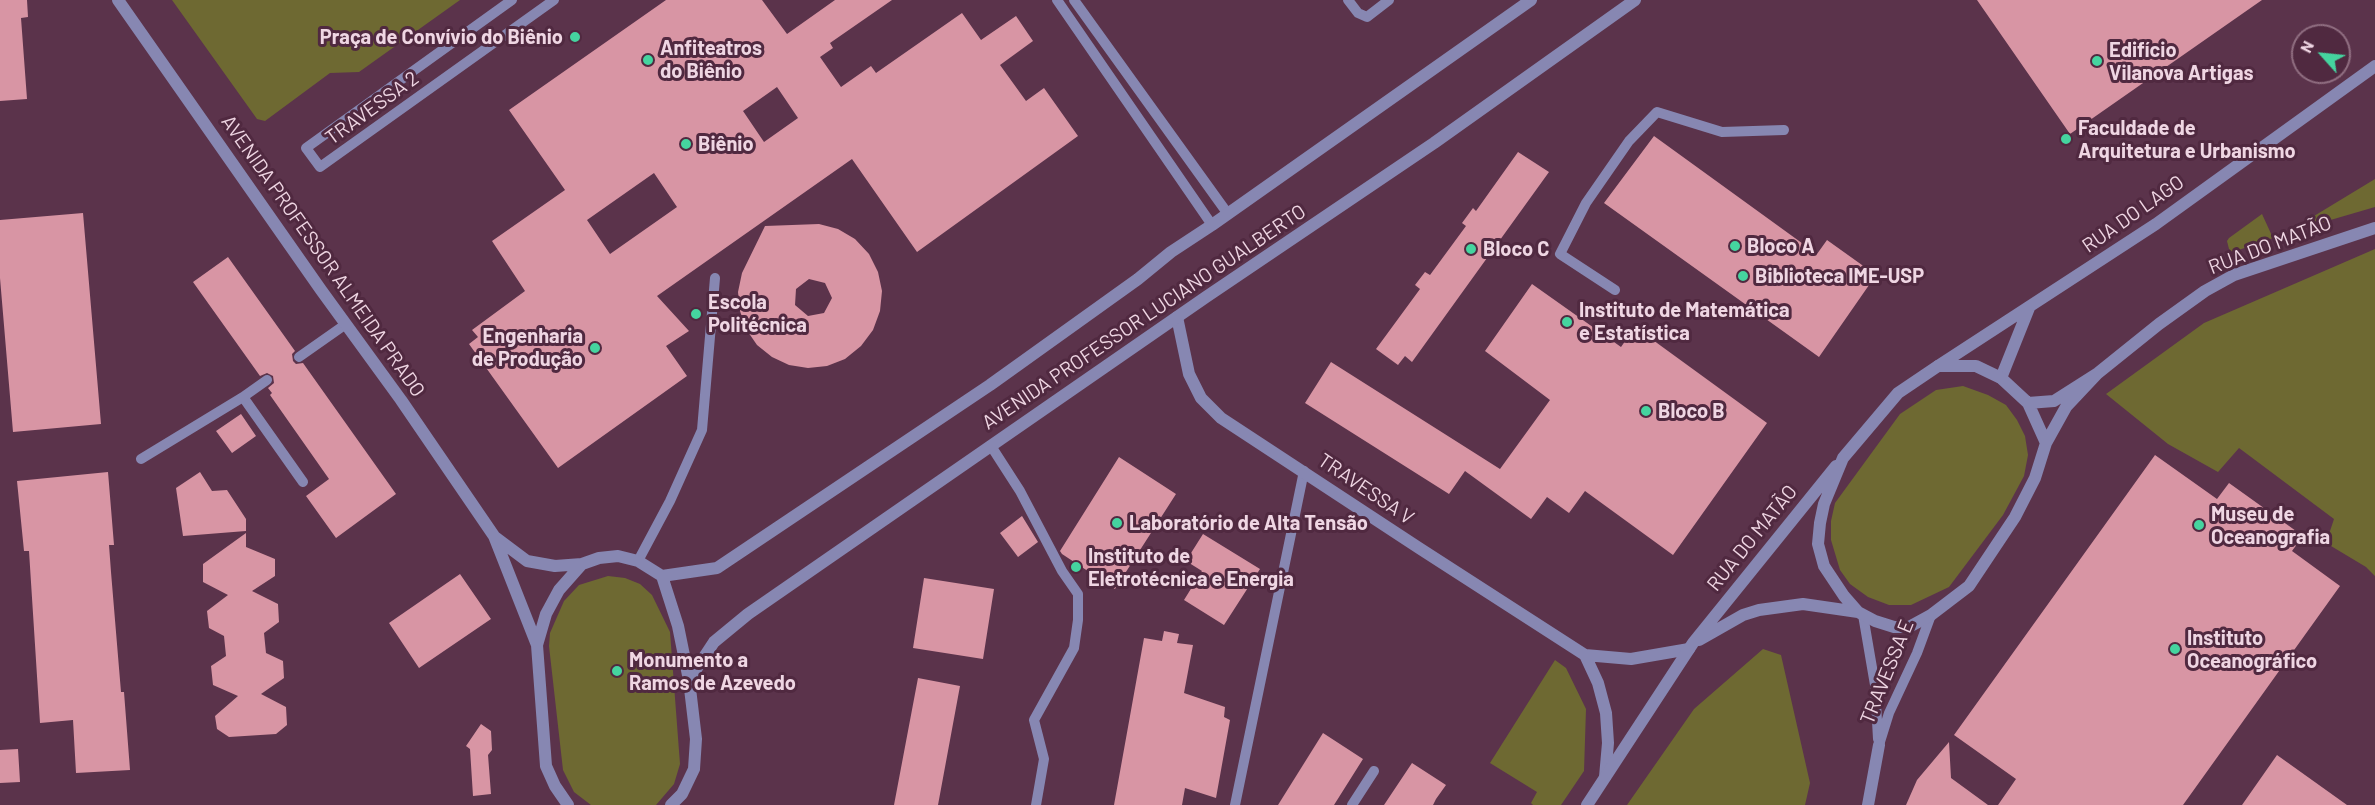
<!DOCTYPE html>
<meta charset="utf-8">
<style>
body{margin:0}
#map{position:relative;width:2375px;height:805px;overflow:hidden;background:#5b334b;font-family:Barlow,sans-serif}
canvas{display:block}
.north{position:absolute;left:2291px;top:24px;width:60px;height:60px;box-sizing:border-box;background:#502940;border:2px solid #906e81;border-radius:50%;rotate:297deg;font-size:16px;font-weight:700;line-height:24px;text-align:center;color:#efd6e3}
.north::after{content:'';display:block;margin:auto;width:21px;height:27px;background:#45d49f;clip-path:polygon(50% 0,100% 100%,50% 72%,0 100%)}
</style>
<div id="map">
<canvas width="2375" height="805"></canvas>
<div class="north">N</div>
</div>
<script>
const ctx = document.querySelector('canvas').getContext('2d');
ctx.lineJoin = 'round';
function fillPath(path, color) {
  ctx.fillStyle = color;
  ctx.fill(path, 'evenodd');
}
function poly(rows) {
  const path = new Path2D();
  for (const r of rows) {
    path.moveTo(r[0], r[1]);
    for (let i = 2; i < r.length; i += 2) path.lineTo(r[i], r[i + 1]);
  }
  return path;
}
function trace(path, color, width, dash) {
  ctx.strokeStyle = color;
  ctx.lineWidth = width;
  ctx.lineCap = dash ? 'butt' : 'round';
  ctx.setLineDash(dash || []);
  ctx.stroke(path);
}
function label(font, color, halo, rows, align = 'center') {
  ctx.font = font + ' Barlow,sans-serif';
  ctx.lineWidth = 6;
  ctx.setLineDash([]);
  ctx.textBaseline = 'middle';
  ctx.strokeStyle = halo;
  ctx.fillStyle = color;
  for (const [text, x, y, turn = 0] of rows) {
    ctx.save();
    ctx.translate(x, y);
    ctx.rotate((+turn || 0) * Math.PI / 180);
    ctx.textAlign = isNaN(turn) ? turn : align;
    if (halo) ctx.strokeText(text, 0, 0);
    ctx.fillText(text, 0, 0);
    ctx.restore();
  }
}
const green = poly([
 [172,0,460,0,359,72,330,73,265,121,257,119],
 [2375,179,2375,207,2286,233],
 [2262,214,2273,238,2233,252,2229,249,2227,241,2229,238],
 [2375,249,2375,576,2366,567,2326,543,2334,519,2239,448,2218,472,2168,444,2106,394,2204,323],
 [1963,386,1988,395,2006,405,2017,420,2025,436,2028,455,2024,476,2003,515,1949,587,1911,605,1889,605,1868,597,1850,584,1840,570,1831,540,1831,521,1835,503,1900,414,1936,390],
 [608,576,625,578,640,584,652,595,670,632,680,764,674,784,656,805,591,805,574,792,563,770,549,646,550,633,564,601,579,585],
 [1763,649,1781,655,1810,783,1805,805,1627,805,1694,709],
 [1555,660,1566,668,1586,709,1584,771,1561,805,1533,805,1531,803,1537,792,1490,763]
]);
const building = poly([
 [0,0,27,0,28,17,21,18,27,99,0,101],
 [666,0,762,0,787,34,835,0,892,0,830,43,833,48,820,57,841,87,871,66,876,73,962,13,981,40,1016,16,1033,41,1000,65,1026,101,1044,88,1078,136,917,252,852,159,657,296,689,331,666,346,687,376,558,468,469,344,478,337,472,330,525,291,492,241,565,190,509,110],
 [777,87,798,118,764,142,743,111],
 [654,173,677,207,610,254,587,220],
 [1977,0,2262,0,2070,134],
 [1654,136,1817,254,1827,240,1876,275,1819,357,1604,203],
 [1518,152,1549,172,1412,362,1405,356,1398,365,1376,349,1420,289,1415,285,1425,272,1430,275,1466,226,1462,223,1473,208,1476,211],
 [83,213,101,424,13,432,0,278,0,220],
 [819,224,838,229,855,239,869,254,878,272,882,291,880,311,873,330,861,346,845,359,827,366,808,368,789,365,772,357,757,345,746,329,740,311,738,292,742,273,765,226],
 [809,279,825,283,832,298,824,313,808,316,795,305,796,289],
 [228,257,295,351,292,354,293,361,296,364,303,363,396,494,336,538,306,496,329,479,270,395,272,393,268,388,274,383,273,376,267,373,260,376,193,282],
 [1532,284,1621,347,1635,327,1767,423,1673,555,1585,491,1569,513,1547,497,1531,519,1465,471,1449,494,1305,403,1331,362,1500,469,1550,400,1485,351],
 [241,414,256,436,232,453,216,431],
 [2155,455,2217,499,2229,483,2303,536,2292,551,2340,586,2183,805,1998,805,2016,779,1954,735],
 [1119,457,1176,494,1115,589,1062,554,1060,551],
 [108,472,114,545,109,545,111,572,121,692,124,692,130,770,76,773,73,720,40,723,29,551,24,551,17,481],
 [200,472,212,491,227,490,246,519,246,531,183,536,176,488],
 [1022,516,1038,542,1018,557,1000,533],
 [246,533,246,547,275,559,275,576,252,591,278,604,279,622,264,633,266,653,283,661,284,678,261,694,286,707,287,725,276,734,229,737,217,729,215,716,238,696,213,685,211,666,226,656,224,636,209,628,207,611,228,595,203,582,203,564],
 [1203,534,1260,569,1224,625,1184,600,1202,571,1186,561],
 [460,574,491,619,419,668,389,623],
 [924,578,994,589,983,659,913,648],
 [1164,631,1179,634,1177,643,1193,645,1184,693,1225,707,1224,717,1230,720,1216,798,1185,788,1182,805,1114,805,1144,638,1162,641],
 [918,678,960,686,938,805,894,805],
 [481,724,491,731,492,750,488,755,491,794,473,796,470,749,466,746],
 [1323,733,1363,759,1334,805,1278,805],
 [1949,742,1951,778,1988,805,1906,805,1917,780],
 [18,749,20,782,0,783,0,750],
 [2277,755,2347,805,2242,805],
 [1412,763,1446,785,1436,799,1433,805,1384,805]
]);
const service = poly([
 [512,0,306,148,320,167,554,0],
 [1057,0,1212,225],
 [1074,0,1228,214],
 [1348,0,1358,13,1367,17,1389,0],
 [1615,290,1560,254,1586,203,1629,141,1657,112,1722,132,1784,130],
 [299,357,346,324],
 [243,397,267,380],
 [991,446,1020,491,1062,571,1078,594,1078,620,1074,648,1034,720,1044,759,1036,805],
 [141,459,243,397,303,482],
 [638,561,670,501,702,430,715,278],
 [1863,615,1875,685,1878,739],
 [1879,745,1889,713,1917,653,1931,615],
 [1235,805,1304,471],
 [1352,805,1374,771]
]);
const minor = poly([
 [1177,317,1189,374,1201,398,1221,418,1419,548,1585,655,1631,659,1689,649],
 [1938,366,2156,224,2375,66],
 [2001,378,2029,308],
 [1585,655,1598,683,1606,713,1608,743,1605,777],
 [1868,805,1879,745]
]);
const tertiary = poly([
 [118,0,321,290,401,400,494,536,537,645],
 [2028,403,2054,401,2098,373,2159,324,2205,291,2234,275,2375,228],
 [2046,443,2028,403,2001,378,1976,366,1938,366,1898,393,1843,458,1824,504,1820,523,1818,544,1824,566,1844,596,1858,612,1875,621,1894,627,1909,627,1931,615,1969,586,2015,517,2035,478,2046,443,2066,407,2098,373],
 [495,537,527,561,555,566,582,564,599,558,618,556,638,561,662,576,678,626,689,680,696,739,694,769,682,794,671,805],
 [662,576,717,568,990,385,1138,279,1171,252,1212,225,1531,0],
 [1699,640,1743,615,1759,610,1803,604,1858,612],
 [689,680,714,642,748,614,1206,297,1434,143,1635,0],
 [568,805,555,786,546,766,537,645,546,614,559,590,582,564],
 [1587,805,1693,643,1836,466]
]);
const markers = [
 [575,37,6,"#45d49f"],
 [648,60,6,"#45d49f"],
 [2097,61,6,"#45d49f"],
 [2066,139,6,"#45d49f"],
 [686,144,6,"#45d49f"],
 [1735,246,6,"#45d49f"],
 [1471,249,6,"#45d49f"],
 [1743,276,6,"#45d49f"],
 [696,314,6,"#45d49f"],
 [1567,322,6,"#45d49f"],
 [595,348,6,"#45d49f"],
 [1646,411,6,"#45d49f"],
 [1117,523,6,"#45d49f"],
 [2199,525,6,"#45d49f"],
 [1076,567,6,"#45d49f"],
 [2175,649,6,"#45d49f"],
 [617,671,6,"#45d49f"]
];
const poiNames = [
 ["Praça de Convívio do Biênio",563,37,"right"],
 ["Anfiteatros",660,48],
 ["do Biênio",660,71],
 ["Edifício",2109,50],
 ["Vilanova Artigas",2109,73],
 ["Faculdade de",2078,128],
 ["Arquitetura e Urbanismo",2078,151],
 ["Biênio",698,144],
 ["Bloco A",1747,246],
 ["Bloco C",1483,249],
 ["Biblioteca IME-USP",1755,276],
 ["Escola",708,302],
 ["Politécnica",708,325],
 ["Instituto de Matemática",1579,310],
 ["e Estatística",1579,333],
 ["Engenharia",583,336,"right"],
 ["de Produção",583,359,"right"],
 ["Bloco B",1658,411],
 ["Museu de",2211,514],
 ["Oceanografia",2211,537],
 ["Laboratório de Alta Tensão",1129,523],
 ["Instituto de",1088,556],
 ["Eletrotécnica e Energia",1088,579],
 ["Instituto",2187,638],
 ["Oceanográfico",2187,661],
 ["Monumento a",629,660],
 ["Ramos de Azevedo",629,683]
];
const streetNames = [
 ["TRAVESSA 2",372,108,-36],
 ["RUA DO LAGO",2133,214,-35],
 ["RUA DO MATÃO",2270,245,-21],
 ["AVENIDA PROFESSOR ALMEIDA PRADO",323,256,55],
 ["AVENIDA PROFESSOR LUCIANO GUALBERTO",1144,317,-34],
 ["TRAVESSA V",1366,489,34],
 ["RUA DO MATÃO",1752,538,-51],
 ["TRAVESSA E",1887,672,-68]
];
fillPath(green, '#6e6932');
fillPath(building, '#d895a4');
trace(service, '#8787b2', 10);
trace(minor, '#8787b2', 12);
trace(tertiary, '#8787b2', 12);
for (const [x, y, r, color] of markers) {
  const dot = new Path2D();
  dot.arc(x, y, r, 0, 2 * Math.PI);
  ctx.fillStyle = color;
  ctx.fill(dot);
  trace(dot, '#502940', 2);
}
label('bold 20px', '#efd6e3', '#502940', poiNames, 'left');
label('20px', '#efd6e3', '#502940', streetNames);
</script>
